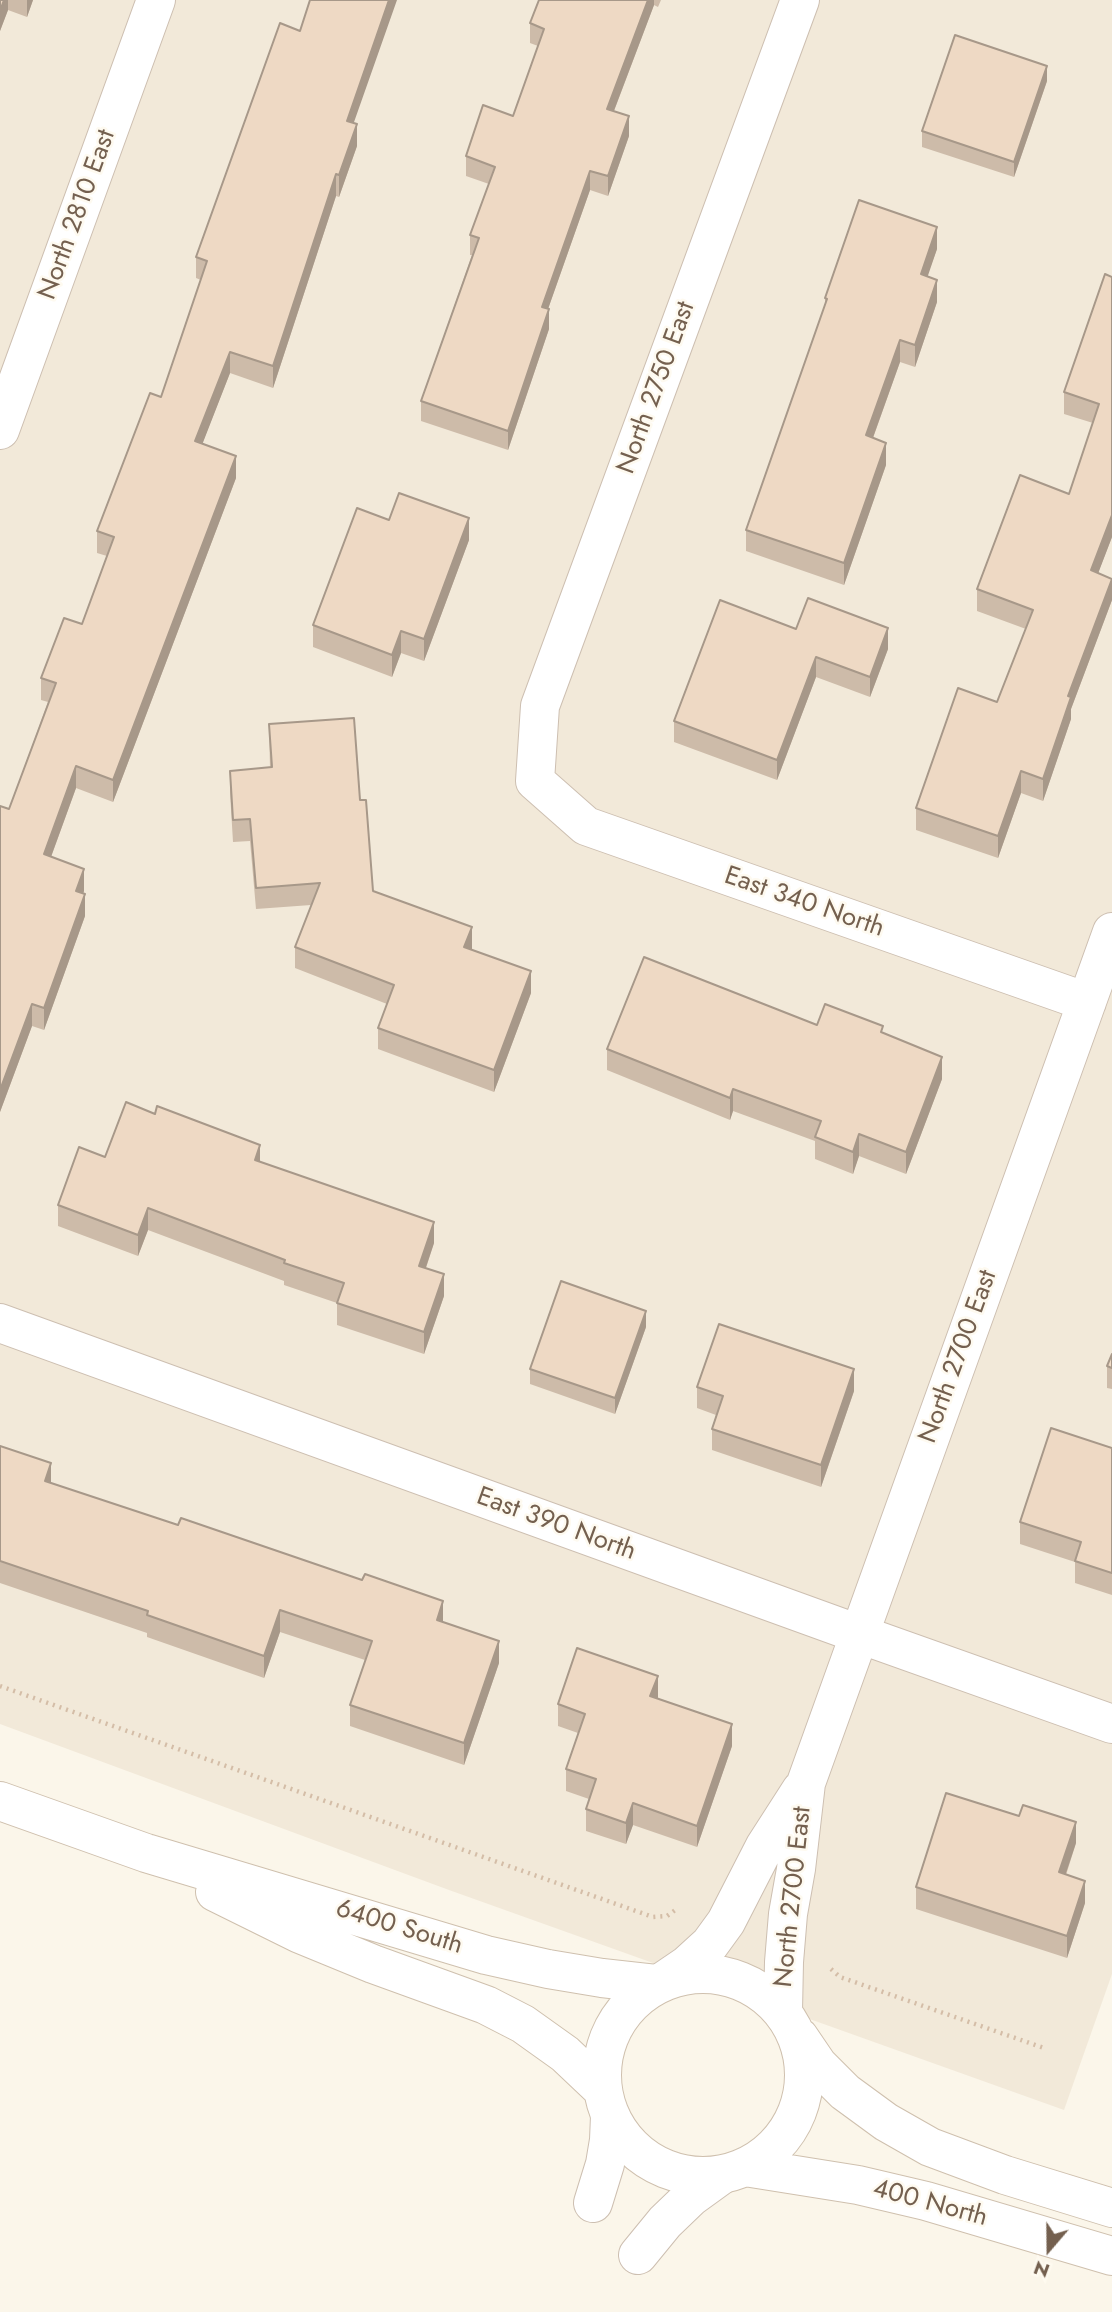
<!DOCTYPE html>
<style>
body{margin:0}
#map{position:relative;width:1112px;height:2312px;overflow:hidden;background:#fbf6ea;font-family:Jost,sans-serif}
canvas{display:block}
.north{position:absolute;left:1014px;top:2214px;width:70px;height:70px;-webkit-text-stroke:5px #fefaf0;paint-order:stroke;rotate:200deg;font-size:19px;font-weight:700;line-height:28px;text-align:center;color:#74604f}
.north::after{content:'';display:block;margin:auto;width:24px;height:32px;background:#74604f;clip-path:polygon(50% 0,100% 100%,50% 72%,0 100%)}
</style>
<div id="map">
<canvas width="1112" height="2312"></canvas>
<div class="north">N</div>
</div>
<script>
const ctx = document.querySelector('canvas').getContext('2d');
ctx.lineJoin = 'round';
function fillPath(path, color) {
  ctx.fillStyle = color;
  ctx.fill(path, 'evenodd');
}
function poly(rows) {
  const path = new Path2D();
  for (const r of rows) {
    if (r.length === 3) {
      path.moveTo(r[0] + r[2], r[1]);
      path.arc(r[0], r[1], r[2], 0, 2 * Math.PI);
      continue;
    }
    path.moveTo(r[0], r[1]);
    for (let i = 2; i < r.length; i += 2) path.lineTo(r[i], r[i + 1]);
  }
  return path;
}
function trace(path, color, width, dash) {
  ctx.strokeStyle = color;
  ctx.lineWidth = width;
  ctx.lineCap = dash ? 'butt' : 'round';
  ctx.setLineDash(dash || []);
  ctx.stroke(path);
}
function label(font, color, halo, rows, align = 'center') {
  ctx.font = font + ' Jost,sans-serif';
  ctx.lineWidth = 5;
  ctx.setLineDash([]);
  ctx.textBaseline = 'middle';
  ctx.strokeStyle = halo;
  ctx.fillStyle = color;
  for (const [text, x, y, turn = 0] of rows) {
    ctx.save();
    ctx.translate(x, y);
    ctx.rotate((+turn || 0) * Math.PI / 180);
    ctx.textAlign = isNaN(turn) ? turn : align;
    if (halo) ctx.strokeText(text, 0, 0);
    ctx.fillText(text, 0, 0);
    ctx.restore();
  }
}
const residential = poly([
 [0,0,1112,0,1112,1974,1064,2110,449,1890,0,1724]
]);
const path = poly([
 [0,1686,653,1917,667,1916,678,1908],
 [831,1969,840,1977,1044,2048]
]);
const minor = poly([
 [800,0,540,706,535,781,586,826,1087,1002],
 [0,430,156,0],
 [0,1323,859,1634,1112,1724],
 [662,1982,687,1965,710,1944,726,1922,765,1846,801,1790],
 [783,2011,784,1962,788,1914,796,1869,806,1783,1112,932],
 [593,2203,605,2164,609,2140,610,2116],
 [638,2255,665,2222,691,2197,720,2176]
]);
const secondary = poly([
 [0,1801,146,1853,486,1955,548,1969,602,1978,656,1984],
 [215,1892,300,1934,373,1964,486,2005,523,2024,565,2054,603,2090],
 [703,2075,101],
 [799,2037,818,2065,845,2092,886,2122,930,2147,1005,2175,1112,2208],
 [745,2167,858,2185,926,2201,1112,2256]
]);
const wall = poly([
 [0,0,33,0,27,17,8,10,0,31],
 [539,0,661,0,658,7,654,5,614,111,629,136,608,196,590,190,548,309,549,329,508,450,421,421,421,401,472,255,470,255,470,235,489,184,466,176,466,156,513,116,538,46,530,43,530,23],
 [1047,81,1014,177,922,147,922,131],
 [354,123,357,146,339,197,336,196,273,388,230,373,202,444,236,478,113,802,76,788,51,857,84,891,83,893,85,916,44,1030,32,1026,0,1112,0,806,9,809,48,702,41,700,41,678,82,624,107,556,97,553,97,531,161,397,201,280,196,278,196,257],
 [937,249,927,276,937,302,915,367,900,362,873,438,886,465,844,585,746,551,746,530,825,306,825,298],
 [1112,277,1112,537,1098,573,1112,600,1071,709,1071,719,1043,801,1021,793,998,858,916,830,916,808,997,702,1026,629,977,611,977,589,1069,494,1093,423,1064,414,1064,392],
 [389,520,469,540,424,661,401,653,392,677,313,647,313,625],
 [796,629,888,649,870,697,816,677,777,780,674,742,674,721],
 [269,724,360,800,373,891,472,949,472,950,531,993,494,1092,378,1049,378,1028,387,1004,295,968,295,947,311,905,256,909,250,841,233,842,230,792,230,771,270,768],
 [817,1025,883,1033,942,1079,906,1174,859,1156,853,1174,815,1159,815,1141,733,1111,730,1120,607,1070,607,1049],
 [260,1162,434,1243,426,1268,444,1296,424,1354,337,1325,337,1303,284,1285,284,1281,148,1230,138,1256,58,1226,58,1205],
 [646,1327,615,1414,530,1384,530,1369],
 [1112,1354,1112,1389,1107,1388,1107,1366],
 [697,1387,854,1391,821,1487,712,1450,712,1429,716,1415,697,1408],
 [0,1446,51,1483,443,1623,499,1663,464,1765,350,1726,350,1705,365,1660,280,1632,264,1678,147,1637,147,1633,0,1583],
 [1112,1448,1112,1595,1075,1583,1075,1562,1020,1544,1020,1522],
 [658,1697,658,1699,732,1746,697,1847,633,1825,626,1844,586,1831,586,1809,589,1799,566,1791,566,1769,578,1733,558,1726,558,1704],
 [1076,1843,1066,1875,1085,1903,1067,1958,916,1909,916,1887]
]);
const shadedWall = poly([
 [4,0,8,0,8,10,0,31,0,11],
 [27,0,33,0,27,17],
 [389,0,397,0,347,142,347,121],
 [648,0,654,0,654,5,607,129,607,109],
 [1047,66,1047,81,1014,177,1014,162],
 [629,116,629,136,608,196,608,176],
 [357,124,357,146,339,197,339,175],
 [590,171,590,190,542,326,542,307],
 [336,174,336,196,273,388,273,366],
 [937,227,937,249,921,296,921,274],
 [937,280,937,302,915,367,915,345],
 [549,309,549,329,508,450,508,431],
 [900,340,900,362,866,457,866,435],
 [230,352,230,373,195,463,195,441],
 [886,443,886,465,844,585,844,563],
 [236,456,236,478,113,802,113,780],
 [1112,515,1112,537,1091,592,1091,570],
 [469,518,469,540,424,661,424,639],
 [1112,579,1112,600,1071,709,1071,719,1043,801,1043,779,1068,696],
 [888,628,888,649,870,697,870,677],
 [401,631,401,653,392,677,392,655],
 [816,657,816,677,777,780,777,760],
 [76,766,76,788,44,876,44,854],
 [1021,771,1021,793,998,858,998,836],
 [84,869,84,891,76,912,76,891],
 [85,894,85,916,44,1030,44,1008],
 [472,927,472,949,464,969,464,947],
 [531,971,531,993,494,1092,494,1070],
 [32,1004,32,1026,0,1112,0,1090],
 [942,1057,942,1079,906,1174,906,1152],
 [733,1089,733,1111,730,1120,730,1098],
 [859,1134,859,1156,853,1174,853,1152],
 [260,1145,260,1167,255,1160],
 [148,1208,148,1230,138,1256,138,1235],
 [434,1222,434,1243,419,1288,419,1266],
 [444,1274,444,1296,424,1354,424,1332],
 [646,1311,646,1327,615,1414,615,1398],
 [854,1369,854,1391,821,1487,821,1465],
 [51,1463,51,1484,45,1481],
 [443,1601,443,1623,437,1620],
 [280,1610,280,1632,264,1678,264,1656],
 [499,1641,499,1663,464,1765,464,1743],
 [658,1676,658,1697,650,1718,650,1696],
 [732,1724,732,1746,697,1847,697,1826],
 [633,1803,633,1825,626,1844,626,1823],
 [1076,1822,1076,1843,1059,1894,1059,1872],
 [1085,1881,1085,1903,1067,1958,1067,1936]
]);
const building = poly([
 [0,0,4,0,0,11,0,0],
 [310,0,389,0,347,121,357,124,339,175,336,174,273,366,230,352,195,441,236,456,113,780,76,766,44,854,84,869,76,891,85,894,44,1008,32,1004,0,1090,0,806,9,809,56,683,41,678,64,618,82,624,114,537,97,531,150,393,161,397,207,261,196,257,280,23,300,31,310,0],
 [539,0,648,0,607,109,629,116,608,176,590,171,542,307,549,309,508,431,421,401,479,238,470,235,495,167,466,156,483,105,513,116,544,29,530,23,539,0],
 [955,35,1047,66,1014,162,922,131,955,35],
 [859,200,937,227,921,274,937,280,915,345,900,340,866,435,886,443,844,563,746,530,827,299,825,298,859,200],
 [1105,274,1112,277,1112,515,1091,570,1112,579,1068,696,1071,697,1043,779,1021,771,998,836,916,808,958,688,997,702,1033,610,977,589,1020,475,1069,494,1099,404,1064,392,1105,274],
 [399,493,469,518,424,639,401,631,392,655,313,625,357,508,389,520,399,493],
 [808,598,888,628,870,677,816,657,777,760,674,721,720,600,796,629,808,598],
 [354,718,360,800,366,800,373,891,472,927,464,947,531,971,494,1070,378,1028,394,985,295,947,320,883,256,888,250,819,233,820,230,771,272,767,269,724,354,718],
 [644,957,817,1025,825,1004,883,1026,881,1032,942,1057,906,1152,859,1134,853,1152,815,1137,821,1121,733,1089,730,1098,607,1049,644,957],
 [126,1102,155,1114,157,1106,260,1145,255,1160,434,1222,419,1266,444,1274,424,1332,337,1303,344,1283,284,1263,285,1260,148,1208,138,1235,58,1205,79,1147,105,1157,126,1102],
 [561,1281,646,1311,615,1398,530,1369,561,1281],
 [719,1324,854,1369,821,1465,712,1429,723,1396,697,1387,719,1324],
 [1112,1354,1112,1368,1107,1366,1112,1354],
 [1051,1428,1112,1448,1112,1573,1075,1561,1081,1542,1020,1522,1051,1428],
 [0,1446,51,1463,45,1481,178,1525,181,1518,362,1580,365,1574,443,1601,437,1620,499,1641,464,1743,350,1705,372,1641,280,1610,264,1656,147,1615,148,1611,0,1561,0,1446],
 [577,1648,658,1676,650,1696,732,1724,697,1826,633,1803,626,1823,586,1809,596,1779,566,1769,585,1714,558,1704,577,1648],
 [946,1793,1019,1816,1023,1805,1076,1822,1059,1872,1085,1881,1067,1936,916,1887,946,1793]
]);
const streetNames = [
 ["North 2810 East",78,215,-70],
 ["North 2750 East",657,388,-70],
 ["East 340 North",804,903,19],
 ["North 2700 East",959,1357,-70],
 ["East 390 North",556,1525,20],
 ["North 2700 East",794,1897,-84],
 ["6400 South",399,1928,17],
 ["400 North",930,2204,15]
];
fillPath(residential, '#f2e9d9');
trace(minor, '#cdbfb1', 40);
trace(secondary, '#cfc0ae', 40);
trace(path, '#d4bda7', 4.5, [2, 5]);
trace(minor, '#fff', 38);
trace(secondary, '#fff', 38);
fillPath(wall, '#cdbba9');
fillPath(shadedWall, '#a79889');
fillPath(building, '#eed9c4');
trace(building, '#a79889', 2);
label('26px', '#74604f', '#fefaf0', streetNames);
</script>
